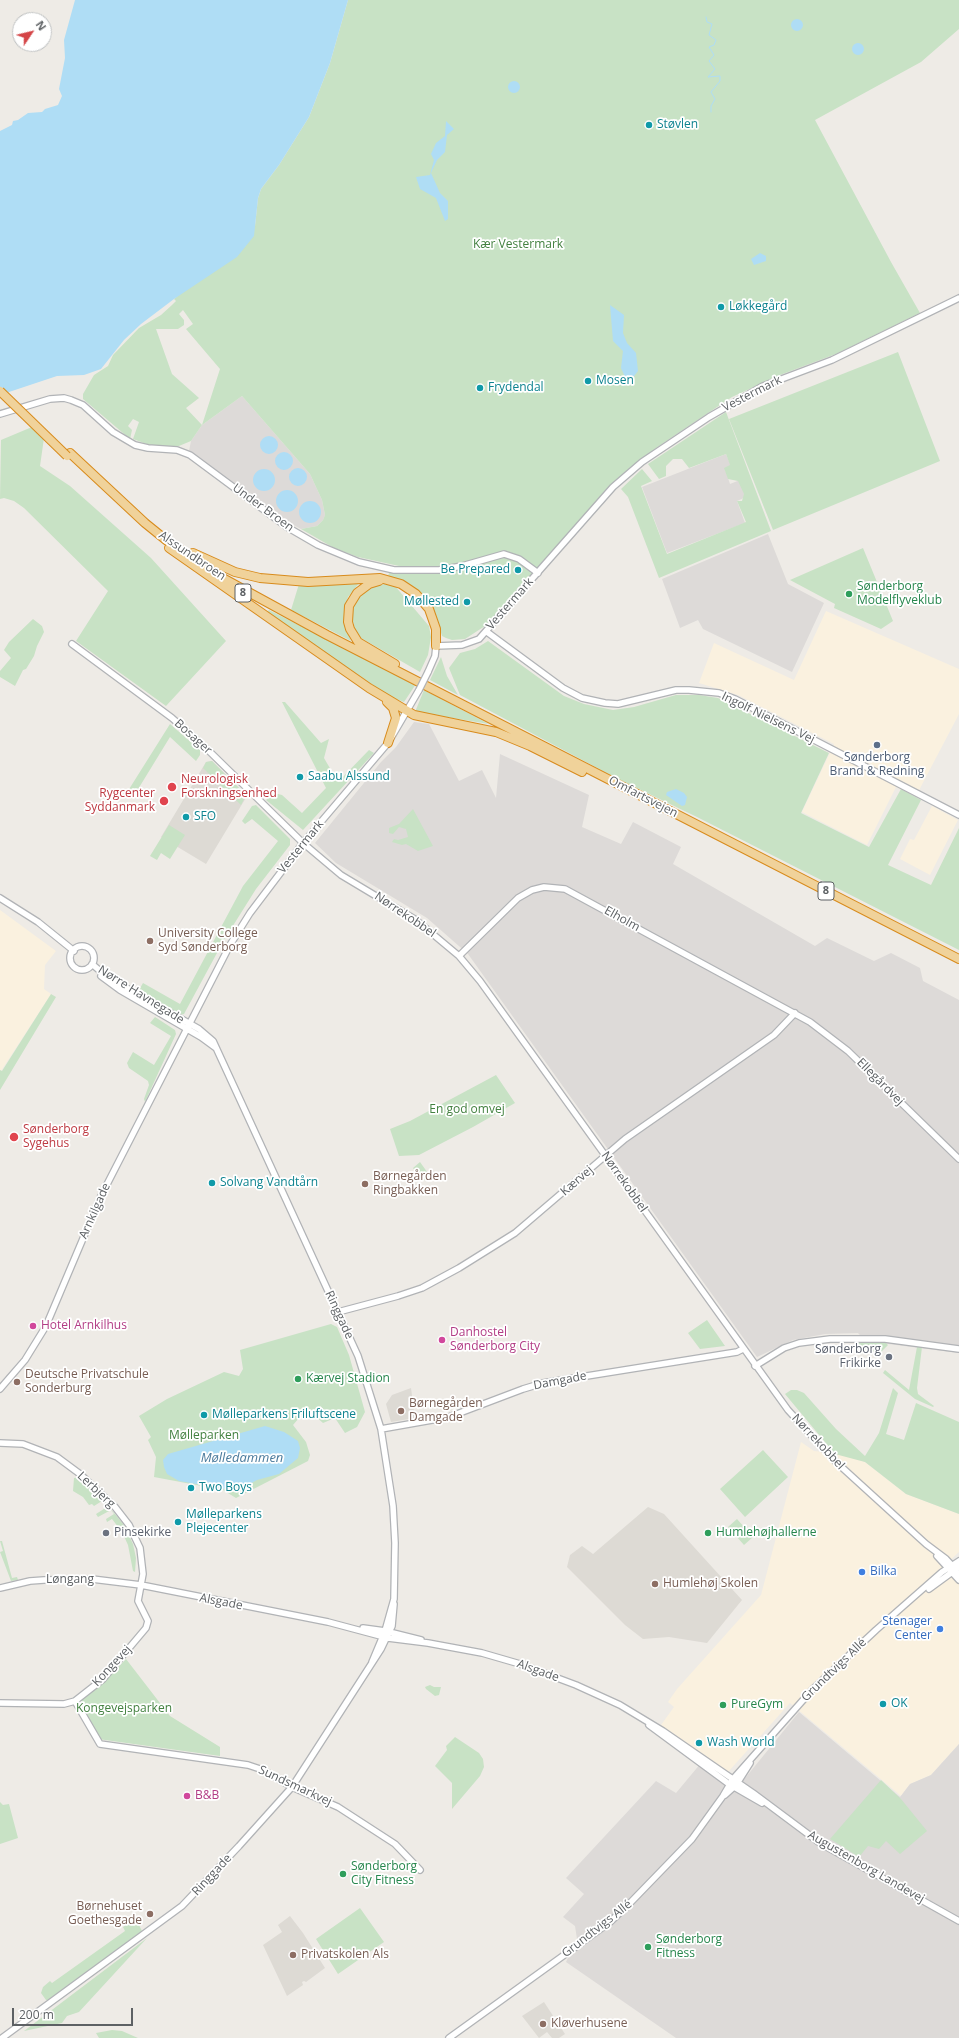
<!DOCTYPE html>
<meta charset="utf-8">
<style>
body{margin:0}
#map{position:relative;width:959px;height:2038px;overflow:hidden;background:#eeebe6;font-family:"Open Sans",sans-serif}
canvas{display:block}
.north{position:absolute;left:12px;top:12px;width:40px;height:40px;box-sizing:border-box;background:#fff;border:1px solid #bec0c1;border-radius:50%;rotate:55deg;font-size:11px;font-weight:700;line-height:16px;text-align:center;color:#5d6164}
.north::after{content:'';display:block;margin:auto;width:14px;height:18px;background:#d44547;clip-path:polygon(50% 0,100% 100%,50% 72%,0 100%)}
.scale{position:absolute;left:12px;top:2008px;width:121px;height:18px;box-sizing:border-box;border:2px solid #5d6164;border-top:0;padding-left:5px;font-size:12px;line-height:14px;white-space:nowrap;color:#5d6164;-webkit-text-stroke:3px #fff;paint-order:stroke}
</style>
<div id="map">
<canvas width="959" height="2038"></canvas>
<div class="north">N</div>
<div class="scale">200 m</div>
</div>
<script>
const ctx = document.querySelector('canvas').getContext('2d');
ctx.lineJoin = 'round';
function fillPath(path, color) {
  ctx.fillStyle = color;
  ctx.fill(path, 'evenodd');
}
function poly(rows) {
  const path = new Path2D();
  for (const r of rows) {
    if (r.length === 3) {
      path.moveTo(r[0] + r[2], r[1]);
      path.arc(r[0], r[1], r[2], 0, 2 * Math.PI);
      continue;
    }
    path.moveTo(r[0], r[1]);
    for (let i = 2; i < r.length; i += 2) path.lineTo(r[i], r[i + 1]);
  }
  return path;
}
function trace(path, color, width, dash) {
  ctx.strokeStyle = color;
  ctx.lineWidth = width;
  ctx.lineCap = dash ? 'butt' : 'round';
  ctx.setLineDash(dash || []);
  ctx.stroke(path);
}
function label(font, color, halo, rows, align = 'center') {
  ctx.font = font + ' "Open Sans",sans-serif';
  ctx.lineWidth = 3.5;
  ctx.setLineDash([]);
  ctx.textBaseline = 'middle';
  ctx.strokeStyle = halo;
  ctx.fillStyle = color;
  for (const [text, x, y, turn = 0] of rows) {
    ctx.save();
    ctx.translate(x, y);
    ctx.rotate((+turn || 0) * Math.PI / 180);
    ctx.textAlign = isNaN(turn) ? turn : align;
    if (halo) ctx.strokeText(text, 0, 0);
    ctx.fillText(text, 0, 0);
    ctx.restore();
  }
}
const commercial = poly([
 [826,611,959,669,959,714,916,796,896,787,867,845,802,812,834,744,738,695,699,683,714,643,794,680],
 [932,806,958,820,930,875,900,859,910,839,914,840],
 [0,910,56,951,45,965,44,989,51,994,1,1071,0,1070],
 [801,1442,814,1451,842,1454,865,1462,906,1494,959,1514,959,1552,943,1567,959,1583,959,1744,931,1775,910,1784,901,1796,790,1703,728,1772,661,1725,674,1707,668,1702,677,1689,761,1595]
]);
const industrial = poly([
 [242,396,310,474,322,500,325,515,323,520,317,526,301,529,269,512,189,451,191,441,202,425],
 [726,454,731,466,725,469,730,484,740,480,746,497,737,501,745,523,667,553,642,487],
 [768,534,788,584,824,603,792,672,703,629,698,620,680,628,662,579],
 [414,722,429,724,459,781,482,770,496,798,500,754,589,795,582,827,621,844,633,822,681,847,673,864,815,946,827,938,874,961,891,953,920,968,923,981,959,1000,959,1353,865,1341,858,1333,825,1334,793,1340,757,1357,468,954,427,918,336,863,315,843,381,762,396,747],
 [799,1712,900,1797,910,1784,931,1775,959,1744,959,2038,676,2038,566,1962,577,1939,575,1926,563,1917,584,1894,566,1878,656,1781,676,1793,701,1763,737,1788]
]);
const education = poly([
 [212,761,247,796,206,864,161,837,206,762],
 [411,1388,415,1418,391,1422,386,1404,392,1395],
 [648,1507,664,1514,742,1600,707,1643,669,1637,643,1639,625,1625,567,1567,570,1555,582,1546,593,1554],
 [290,1916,303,1933,325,1968,306,1982,304,1981,302,1982,303,1985,287,1996,263,1945,282,1932,278,1925],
 [544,2002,565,2034,559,2038,552,2038,547,2032,539,2038,522,2016]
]);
const green = poly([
 [348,0,959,0,959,29,921,62,815,120,891,262,920,313,836,354,780,375,732,397,656,448,613,483,485,626,465,639,452,640,446,638,442,636,438,622,427,600,416,589,404,581,388,576,389,573,401,573,399,566,358,557,334,548,301,529,317,526,323,520,325,515,322,500,310,474,242,396,202,425,191,441,174,448,152,446,133,439,139,422,133,419,128,426,132,430,130,439,83,399,83,394,94,375,108,366,113,355,139,328,161,315,172,305,176,301,174,299,255,226,258,198,261,189,279,165,309,117,330,63],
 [183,310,193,324,186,329,220,369,202,425,186,408,199,398,172,374,156,329,178,329,184,325,184,320,179,314],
 [898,352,940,461,773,530,729,419],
 [726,412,771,531,659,578,628,497,621,489,642,469,652,481,641,486,667,554,746,522,737,501,742,501,744,494,738,481,728,479,724,468,730,465,726,454,689,468,682,459,673,459,666,466,666,476,659,479,648,464],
 [32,427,44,438,40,466,70,486,151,558,226,641,166,706,76,641,108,591,24,508,14,501,4,498,0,499,1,440],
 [863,548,893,621,881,629,834,608,835,604,790,580],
 [361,581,348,597,345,608,345,623,351,641,291,610,299,584],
 [385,584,395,586,429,626,431,637,428,655,420,672,361,638,354,628,352,615,354,605,359,594,370,586],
 [269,610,416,684,404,702,391,697,266,613],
 [33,619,42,626,44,632,37,646,34,656,26,669,23,670,15,686,0,677,0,671,11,658,4,650,9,642],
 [488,641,564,696,584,704,613,710,634,707,676,695,699,695,718,698,829,753,801,813,869,847,901,789,921,800,888,865,931,885,959,828,959,950,697,817,618,779,460,695,449,668,460,653,475,649],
 [441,657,447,676,458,695,430,680],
 [424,690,489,724,415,712],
 [282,702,285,702,321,743,329,739,324,758,338,782,369,750,374,753,303,830,266,800,274,793,282,795,302,813,326,788],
 [170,724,200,750,200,755,196,761,170,737,132,799,126,794],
 [212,761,246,795,241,805,203,768,206,762],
 [256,805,290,839,290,845,256,889,224,940,184,1014,180,1015,139,990,143,983,180,1004,243,886,278,841,252,819,245,824,242,821,252,806],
 [413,809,433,846,418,851,406,844,402,845,392,842,394,839,398,840,408,837,406,829,399,827,393,834,389,833,389,828,399,824],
 [169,825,185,835,170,859,161,853,157,860,150,856],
 [51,994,56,997,0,1090,0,1070,2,1071],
 [155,1017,175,1030,176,1034,145,1102,144,1099,149,1085,148,1081,129,1068,127,1063,133,1052,154,1065,171,1036,150,1023],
 [496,1075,515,1103,473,1127,419,1155,399,1156,390,1129,410,1121],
 [420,1162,430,1176,423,1181,413,1168],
 [707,1320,725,1346,700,1349,688,1333],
 [331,1324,337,1327,349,1355,365,1412,357,1427,345,1433,335,1418,323,1423,305,1407,306,1410,293,1425,306,1442,310,1455,308,1461,236,1498,223,1490,154,1477,156,1457,148,1440,151,1437,139,1416,167,1399,224,1372,239,1376,243,1369,240,1350],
 [857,1341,885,1342,888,1345,878,1355,869,1348,863,1353,860,1354,856,1347],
 [917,1347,922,1347,917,1388,918,1394,934,1406,933,1407,915,1399,883,1373,885,1370,909,1390],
 [893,1388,898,1393,886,1434,904,1440,916,1403,959,1422,959,1514,906,1494,865,1462,835,1454,785,1394,791,1390,797,1390,804,1393,836,1429,865,1456,879,1433],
 [763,1450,788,1477,745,1517,720,1489],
 [78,1477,103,1501,115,1514,124,1525,133,1544,136,1558,135,1572,133,1571,128,1545,122,1532,112,1519,107,1522,106,1519,114,1514,111,1510,98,1517,96,1514,107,1507,102,1501,94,1506,92,1504,89,1505,83,1497,73,1491,74,1478],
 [737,1519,753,1537,744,1545,728,1527],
 [0,1541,2,1541,12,1578,17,1577,18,1580,11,1581,0,1552,3,1551],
 [126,1659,170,1716,220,1747,220,1756,98,1739,81,1704,82,1700,106,1679],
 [430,1685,434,1687,441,1687,439,1695,435,1696,426,1689,425,1687],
 [455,1737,479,1753,483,1759,484,1767,480,1776,452,1809,452,1783,435,1766,447,1750,446,1746],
 [881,1780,901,1799,927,1831,900,1854,886,1841,879,1849,868,1846,859,1857,830,1839],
 [0,1802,3,1805,9,1804,18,1838,0,1844],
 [360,1908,384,1942,338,1974,316,1939],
 [134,1920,137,1921,142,1931,49,2000,46,2000,41,1993,43,1987,50,1981,52,1983,125,1931,123,1927],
 [147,1938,79,2012,67,2016,62,2023,24,2031],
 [112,2030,122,2031,138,2038,99,2038,96,2033]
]);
const water = poly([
 [75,0,348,0,330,63,309,117,279,165,261,189,258,198,254,236,237,257,174,299,141,324,124,340,101,369,84,375,57,376,0,395,0,131,12,125,13,121,18,120,28,113,42,112,45,109,58,105,62,96,59,89,65,58,64,40],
 [797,25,6],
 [858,49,6],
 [514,87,6],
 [446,121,454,129,447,135,445,152,437,160,431,173,440,193,448,201,448,219,445,221,436,198,420,189,416,177,430,175,434,160,431,154,436,143,445,136],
 [760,253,766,256,766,261,754,265,751,259],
 [610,305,624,315,623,333,627,343,636,353,638,371,631,380,626,379,621,368,623,351,613,341],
 [269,445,9],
 [284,461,9],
 [298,477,9],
 [264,480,11],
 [287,501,11],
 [310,512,11],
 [676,789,684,793,687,797,685,805,682,806,666,795,667,792],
 [265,1426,284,1432,298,1441,300,1448,298,1458,279,1474,257,1480,246,1486,239,1487,233,1483,225,1489,179,1481,167,1474,164,1467,163,1460,168,1454]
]);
const stream = poly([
 [706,17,707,22,712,24,709,35,716,40,714,45,709,47,714,55,709,61,715,69,708,77,720,76,720,81,711,92,715,99,711,106,711,112]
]);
const minor = poly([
 [0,414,50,399,64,398,71,400,83,405,113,432,135,445,148,448,177,450,190,455,287,527,318,545,359,562,394,570,439,570,462,566,504,554,519,559,538,573],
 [487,632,563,688,582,698,605,703,618,704,676,690,689,690,719,693,735,699,959,815],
 [72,644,172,718,208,750,303,843,341,875,416,920,459,956,480,981,788,1410,836,1462,926,1544,946,1559,959,1573],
 [428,672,435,656,436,646,462,645,479,639,613,487,642,462,709,417,763,386,832,360,959,298],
 [0,898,38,922,74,951],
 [82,958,12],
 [459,956,518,898,532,890,544,887,565,889,810,1022,848,1051,959,1159],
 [92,964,107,977,199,1029,213,1041,358,1356,381,1429,393,1506,395,1543,394,1599,385,1631,372,1662],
 [101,976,120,990,201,1037,216,1048],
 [338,1312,398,1296,422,1288,459,1268,515,1233,625,1139,774,1035,795,1013],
 [755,1366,784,1348,799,1343,830,1339,885,1339,959,1349],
 [0,1389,25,1360,46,1326,101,1196,230,945,250,913,303,843,388,743,419,690],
 [381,1429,449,1417,523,1389,543,1383,737,1352,743,1349],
 [0,1443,23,1444,57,1457,80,1474,115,1507,129,1525,140,1548,143,1574,138,1601,148,1621,146,1628,103,1679,75,1701,64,1704,0,1703],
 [937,1556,959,1580],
 [0,1588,30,1581,44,1580,92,1579,141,1585,328,1622,388,1638,428,1643,482,1653,520,1664,576,1685,620,1705,663,1731,753,1793,820,1843,959,1921],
 [929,1589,959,1567],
 [363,1628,385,1631,421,1640],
 [75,1701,100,1744,248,1765,263,1770,292,1787,338,1807,395,1844,420,1870],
 [649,1725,729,1784,762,1803],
 [725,1795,736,1785,750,1763],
 [2,2038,182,1906,239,1846,292,1787,381,1649,392,1626,394,1604],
 [449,2038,610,1922,631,1902,692,1839,723,1796,733,1779,812,1690,876,1630,942,1572,959,1561]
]);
const highway = poly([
 [70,453,145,523,166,540,219,576,327,635,959,959],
 [169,548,369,688,414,715,496,732,530,746,582,772],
 [193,553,235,572,260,578,308,582,380,578,401,584,416,594,429,609,436,629,436,646],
 [379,581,369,584,357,593,349,606,348,622,350,629,358,642,395,664],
 [387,702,393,708,396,718,388,743]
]);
const minorBridge = poly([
 [419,690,428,672]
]);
const highwayBridge = poly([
 [0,391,67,456]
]);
const markers = [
 [649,125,4,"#0f9aa8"],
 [721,307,4,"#0f9aa8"],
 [588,381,4,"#0f9aa8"],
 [480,388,4,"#0f9aa8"],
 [518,570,4,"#0f9aa8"],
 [849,594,4,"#2e9e5b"],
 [467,602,4,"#0f9aa8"],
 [877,745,4,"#5c6f8a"],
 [300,777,4,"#0f9aa8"],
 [172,787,5,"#e0444e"],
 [164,801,5,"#e0444e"],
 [186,817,4,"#0f9aa8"],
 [150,941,4,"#8d6e63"],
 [14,1137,5,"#e0444e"],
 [212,1183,4,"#0f9aa8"],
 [365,1184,4,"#8d6e63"],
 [33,1326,4,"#d1479c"],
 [442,1340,4,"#d1479c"],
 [889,1357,4,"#6b7280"],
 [298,1379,4,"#2e9e5b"],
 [17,1382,4,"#8d6e63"],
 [401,1411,4,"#8d6e63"],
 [204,1415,4,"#0f9aa8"],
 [191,1488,4,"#0f9aa8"],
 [178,1522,4,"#0f9aa8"],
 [106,1533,4,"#6b7280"],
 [708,1533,4,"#2e9e5b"],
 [862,1572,4,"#3f7fe0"],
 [655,1584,4,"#8d6e63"],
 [940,1629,4,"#3f7fe0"],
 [883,1704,4,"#0f9aa8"],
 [723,1705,4,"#2e9e5b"],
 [699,1743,4,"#0f9aa8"],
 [187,1796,4,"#d1479c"],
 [343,1874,4,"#2e9e5b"],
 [150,1914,4,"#8d6e63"],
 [648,1947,4,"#2e9e5b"],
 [293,1955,4,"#8d6e63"],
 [543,2024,4,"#8d6e63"]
];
const shields = [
 [243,593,16],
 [826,891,16]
];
const shieldNames = [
 ["8",243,593],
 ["8",826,891]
];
const cultureNames = [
 ["Støvlen",657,125],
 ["Løkkegård",729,307],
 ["Mosen",596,381],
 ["Frydendal",488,388],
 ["Be Prepared",510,570,"right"],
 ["Møllested",459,602,"right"],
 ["Saabu Alssund",308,777],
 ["SFO",194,817],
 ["Solvang Vandtårn",220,1183],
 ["Mølleparkens Friluftscene",212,1415],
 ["Two Boys",199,1488],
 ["Mølleparkens",186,1515],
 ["Plejecenter",186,1529],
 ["OK",891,1704],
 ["Wash World",707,1743]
];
const parkNames = [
 ["Kær Vestermark",518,245],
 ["En god omvej",467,1110],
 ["Mølleparken",204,1436],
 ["Kongevejsparken",124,1709]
];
const streetNames = [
 ["Vestermark",752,394,-27],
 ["Under Broen",263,508,36],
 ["Alssundbroen",192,556,34],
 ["Vestermark",510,604,-49],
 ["Ingolf Nielsens Vej",768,718,26],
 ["Bosager",193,737,42],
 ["Omfartsvejen",643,797,27],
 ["Vestermark",301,847,-51],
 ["Nørrekobbel",405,915,34],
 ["Elholm",622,919,29],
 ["Nørre Havnegade",141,995,32],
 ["Ellegårdvej",880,1082,45],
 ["Kærvej",577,1181,-41],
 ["Nørrekobbel",624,1182,55],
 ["Arnkilgade",95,1211,-66],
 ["Ringgade",339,1315,65],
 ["Damgade",560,1381,-11],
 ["Nørrekobbel",818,1442,47],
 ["Lerbjerg",96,1490,43],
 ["Løngang",70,1580],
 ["Alsgade",221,1602,11],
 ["Kongevej",112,1666,-47],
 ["Grundtvigs Allé",834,1670,-44],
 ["Alsgade",538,1671,20],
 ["Sundsmarkvej",295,1786,25],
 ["Augustenborg Landevej",866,1867,30],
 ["Ringgade",212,1875,-47],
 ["Grundtvigs Allé",597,1929,-38]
];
const leisureNames = [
 ["Sønderborg",857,587],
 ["Modelflyveklub",857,601],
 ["Kærvej Stadion",306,1379],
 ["Humlehøjhallerne",716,1533],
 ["PureGym",731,1705],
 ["Sønderborg",351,1867],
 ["City Fitness",351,1881],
 ["Sønderborg",656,1940],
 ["Fitness",656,1954]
];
const serviceNames = [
 ["Sønderborg",877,758],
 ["Brand & Redning",877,772]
];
const healthNames = [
 ["Neurologisk",181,780],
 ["Forskningsenhed",181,794],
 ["Rygcenter",155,794,"right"],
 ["Syddanmark",155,808,"right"],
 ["Sønderborg",23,1130],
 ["Sygehus",23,1144]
];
const educationNames = [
 ["University College",158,934],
 ["Syd Sønderborg",158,948],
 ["Børnegården",373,1177],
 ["Ringbakken",373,1191],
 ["Deutsche Privatschule",25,1375],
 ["Sonderburg",25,1389],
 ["Børnegården",409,1404],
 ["Damgade",409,1418],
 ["Humlehøj Skolen",663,1584],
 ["Børnehuset",142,1907,"right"],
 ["Goethesgade",142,1921,"right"],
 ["Privatskolen Als",301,1955],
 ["Kløverhusene",551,2024]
];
const hotelNames = [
 ["Hotel Arnkilhus",41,1326],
 ["Danhostel",450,1333],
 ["Sønderborg City",450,1347],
 ["B&B",195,1796]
];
const worshipNames = [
 ["Sønderborg",881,1350],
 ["Frikirke",881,1364],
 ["Pinsekirke",114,1533,"left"]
];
const shopNames = [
 ["Bilka",870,1572],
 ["Stenager",932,1622,"right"],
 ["Center",932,1636,"right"]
];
const waterNames = [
 ["Mølledammen",242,1458]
];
fillPath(commercial, '#faf1df');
fillPath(industrial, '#dddad8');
fillPath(education, '#dddad4');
fillPath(green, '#c8e2c5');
fillPath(water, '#afddf5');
trace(stream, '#afddf5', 1);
trace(minor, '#b1b3b6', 8);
trace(highway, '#d88b1c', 10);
trace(minor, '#fff', 5.5);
trace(highway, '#f0d29a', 8);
trace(minorBridge, '#b1b3b6', 8, []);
trace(highwayBridge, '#d88b1c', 10, []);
trace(minorBridge, '#fff', 5.5);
trace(highwayBridge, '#f0d29a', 8);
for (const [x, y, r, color] of markers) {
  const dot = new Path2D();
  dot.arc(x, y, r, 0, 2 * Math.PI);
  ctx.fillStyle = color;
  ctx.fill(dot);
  trace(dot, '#fff', 1.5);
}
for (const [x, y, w] of shields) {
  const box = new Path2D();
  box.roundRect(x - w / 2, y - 9, w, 18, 3);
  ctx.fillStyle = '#fff';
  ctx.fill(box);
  trace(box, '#5d6164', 1);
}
label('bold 11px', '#5d6164', null, shieldNames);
label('12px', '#0d838f', '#fff', cultureNames, 'left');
label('12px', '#438140', '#fff', parkNames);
label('12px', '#5d6164', '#fff', streetNames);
label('12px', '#27864d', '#fff', leisureNames, 'left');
label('12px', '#4e5e75', '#fff', serviceNames);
label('12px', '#be3a42', '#fff', healthNames, 'left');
label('12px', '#785e54', '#fff', educationNames, 'left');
label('12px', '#b23c85', '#fff', hotelNames, 'left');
label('12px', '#5b616d', '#fff', worshipNames, 'right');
label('12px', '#366cbe', '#fff', shopNames, 'left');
label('italic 13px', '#4a7a9c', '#fff', waterNames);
</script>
